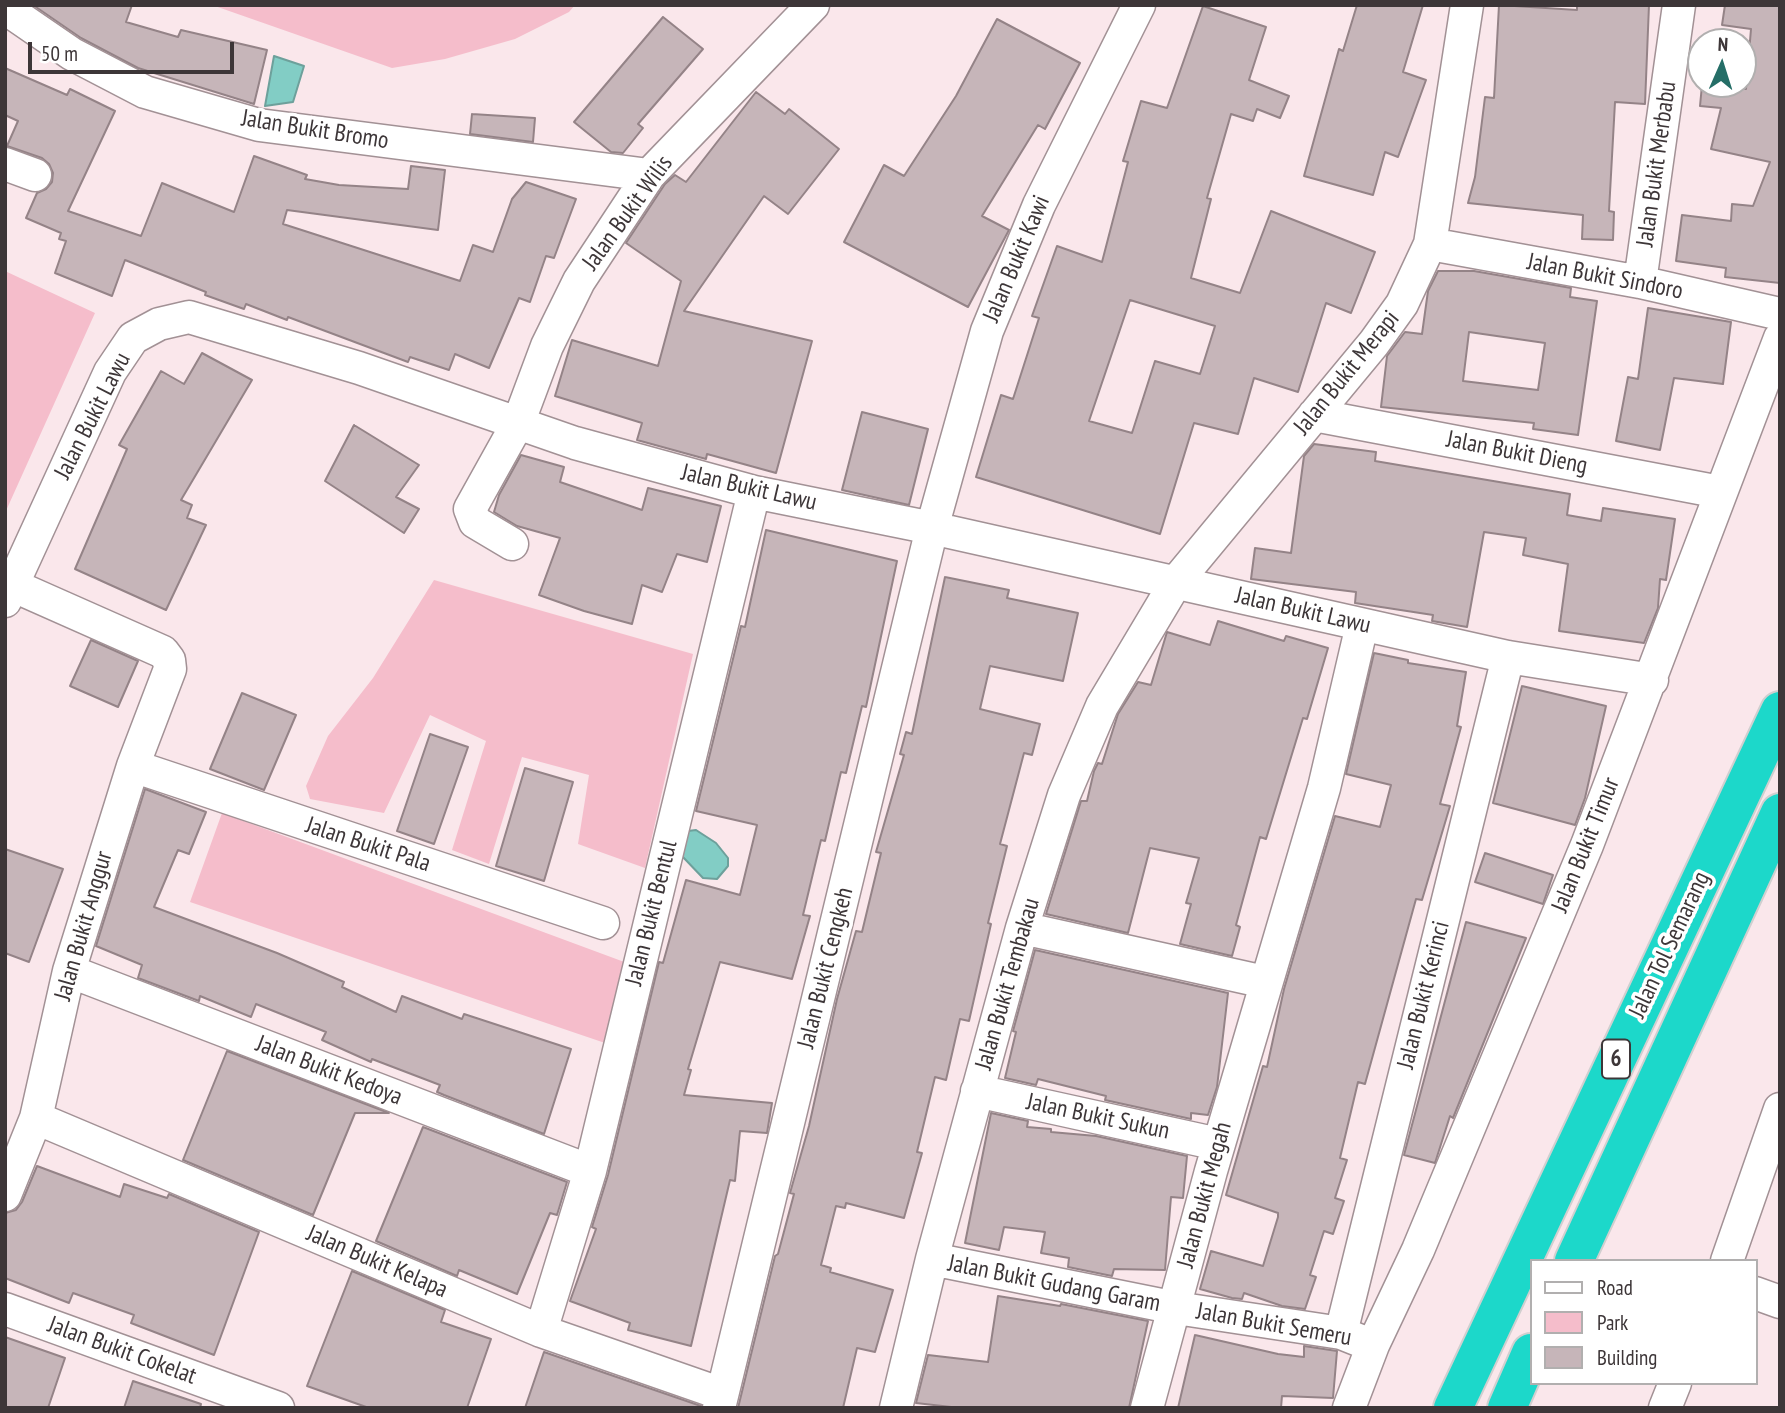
<!DOCTYPE html>
<style>
body{margin:0}
#map{position:relative;width:1785px;height:1413px;overflow:hidden;background:#fae7eb;font-family:"PT Sans Narrow",sans-serif}
canvas{display:block}
.frame{position:absolute;inset:0;border:7px solid #3d3638;pointer-events:none}
.legend{position:absolute;left:1530px;top:1259px;width:228px;height:126px;box-sizing:border-box;background:#fff;border:2px solid #b1afaf;margin:0;padding:9px 12px;list-style:none;font-size:21px;color:#3d3638}
.legend li{display:flex;align-items:center;gap:14px;height:35px}
.legend b{width:35px;border:2px solid #b1afaf}
.north{position:absolute;left:1687px;top:28px;width:70px;height:70px;box-sizing:border-box;background:#fff;border:2px solid #b1afaf;border-radius:50%;rotate:3deg;font-size:19px;font-weight:700;line-height:28px;text-align:center;color:#3d3638}
.north::after{content:'';display:block;margin:auto;width:24px;height:32px;background:#256e67;clip-path:polygon(50% 0,100% 100%,50% 72%,0 100%)}
.scale{position:absolute;left:28px;top:42px;width:206px;height:32px;box-sizing:border-box;border:4px solid #3d3638;border-top:0;padding-left:9px;font-size:21px;line-height:24px;white-space:nowrap;color:#3d3638;-webkit-text-stroke:5px #fff;paint-order:stroke}
</style>
<div id="map">
<canvas width="1785" height="1413"></canvas>
<div class="frame"></div>
<ul class="legend">
<li><b style="height:9px;background:#fff"></b>Road</li>
<li><b style="height:19px;background:#f5bdcb"></b>Park</li>
<li><b style="height:19px;background:#c6b5b9"></b>Building</li>
</ul>
<div class="north">N</div>
<div class="scale">50 m</div>
</div>
<script>
const ctx = document.querySelector('canvas').getContext('2d');
ctx.lineJoin = 'round';
function fillPath(path, color) {
  ctx.fillStyle = color;
  ctx.fill(path, 'evenodd');
}
function poly(rows) {
  const path = new Path2D();
  for (const r of rows) {
    path.moveTo(r[0], r[1]);
    for (let i = 2; i < r.length; i += 2) path.lineTo(r[i], r[i + 1]);
  }
  return path;
}
function trace(path, color, width, dash) {
  ctx.strokeStyle = color;
  ctx.lineWidth = width;
  ctx.lineCap = dash ? 'butt' : 'round';
  ctx.setLineDash(dash || []);
  ctx.stroke(path);
}
function label(font, color, halo, rows, align = 'center') {
  ctx.font = font + ' "PT Sans Narrow",sans-serif';
  ctx.lineWidth = 7;
  ctx.setLineDash([]);
  ctx.textBaseline = 'middle';
  ctx.strokeStyle = halo;
  ctx.fillStyle = color;
  for (const [text, x, y, turn = 0] of rows) {
    ctx.save();
    ctx.translate(x, y);
    ctx.rotate((+turn || 0) * Math.PI / 180);
    ctx.textAlign = isNaN(turn) ? turn : align;
    if (halo) ctx.strokeText(text, 0, 0);
    ctx.fillText(text, 0, 0);
    ctx.restore();
  }
}
const green = poly([
 [212,5,575,5,569,12,515,39,445,59,392,68],
 [5,271,95,313,5,513],
 [434,580,693,654,645,868,578,844,589,775,522,757,489,864,452,850,486,741,430,715,384,813,310,799,306,786,328,736,373,678],
 [222,813,627,963,605,1043,190,902]
]);
const water = poly([
 [274,56,304,66,293,102,265,106,274,56],
 [696,830,716,843,728,858,728,866,717,879,703,878,681,855,688,831,696,830]
]);
const building = poly([
 [33,5,132,5,126,22,178,37,181,30,267,50,254,104,138,68,81,38,33,5],
 [1357,5,1423,5,1403,72,1426,80,1398,157,1385,152,1373,195,1304,176,1339,49,1343,51,1357,5],
 [1499,5,1577,10,1577,5,1649,5,1645,104,1615,102,1609,211,1614,212,1613,240,1582,239,1583,215,1468,203,1475,177,1485,97,1494,98,1499,5],
 [1725,5,1780,6,1780,283,1725,277,1726,268,1676,261,1682,215,1731,221,1732,204,1753,206,1770,162,1711,149,1721,108,1700,106,1702,85,1746,89,1751,29,1722,25,1725,5],
 [1203,6,1266,27,1249,80,1289,96,1280,118,1257,109,1253,121,1231,114,1207,198,1211,199,1191,278,1240,293,1271,211,1375,252,1351,313,1326,303,1298,392,1254,378,1238,434,1194,423,1160,534,976,477,1001,395,1013,399,1039,318,1032,316,1057,246,1102,262,1128,162,1123,161,1141,101,1167,108,1203,6],
 [1130,300,1215,326,1200,374,1155,361,1132,433,1089,421,1130,300],
 [663,17,703,49,638,124,643,128,623,153,611,152,574,122,663,17],
 [997,19,1080,63,1045,129,1038,125,982,216,1009,230,968,307,844,242,884,165,904,176,956,96,997,19],
 [5,68,67,95,70,89,115,111,68,211,141,236,162,183,234,212,254,156,307,175,305,179,339,185,408,189,411,166,445,170,438,230,287,210,283,224,460,281,473,245,493,252,512,199,526,182,576,199,554,258,546,256,530,302,519,298,489,368,455,354,449,370,410,357,408,362,288,317,287,320,246,304,244,309,205,295,206,292,125,260,112,296,55,273,66,241,59,239,61,233,26,218,37,193,46,189,52,182,53,173,49,164,42,158,7,146,18,121,5,115,5,68],
 [756,92,785,114,789,109,839,149,788,214,764,196,684,311,812,341,776,473,707,454,706,459,637,440,642,423,555,396,572,340,658,366,681,281,626,243,665,184,675,175,686,182,756,92],
 [472,114,535,118,533,142,470,134,472,114],
 [1438,271,1474,271,1571,288,1570,297,1597,301,1578,435,1533,429,1534,423,1381,407,1387,356,1405,332,1422,334,1428,291,1438,271],
 [1469,332,1545,343,1538,390,1463,381,1469,332],
 [1648,308,1731,322,1723,384,1674,378,1660,450,1616,441,1628,377,1638,379,1648,308],
 [202,353,252,380,181,500,192,505,187,518,206,525,166,610,75,569,127,449,119,445,161,371,184,384,202,353],
 [862,412,928,429,909,505,842,490,862,412],
 [354,425,419,465,396,497,419,509,404,533,325,481,354,425],
 [1314,444,1376,452,1375,461,1570,494,1567,515,1601,521,1603,508,1675,519,1666,580,1660,579,1658,608,1644,643,1559,631,1568,564,1523,555,1526,538,1484,532,1467,627,1432,621,1433,615,1355,603,1356,592,1251,579,1255,548,1291,553,1304,456,1314,444],
 [521,455,564,467,560,482,642,510,648,488,721,506,707,562,677,554,662,592,642,585,632,624,584,611,539,595,560,538,517,526,494,512,499,495,521,455],
 [766,530,897,561,866,707,862,706,846,773,841,772,825,841,821,840,803,915,810,916,792,979,720,962,688,1069,691,1070,684,1095,772,1103,767,1133,740,1131,735,1181,730,1180,691,1346,628,1330,630,1323,570,1301,596,1229,592,1227,608,1175,659,962,663,963,686,880,740,895,757,825,696,811,741,626,745,627,766,530],
 [945,577,1009,590,1007,598,1078,613,1063,681,990,666,980,709,1040,724,1032,755,1024,753,1000,844,1007,846,988,923,991,924,969,1021,960,1019,946,1080,935,1077,917,1152,922,1153,904,1218,846,1203,845,1208,836,1206,821,1265,831,1268,830,1272,893,1290,875,1352,857,1348,843,1408,738,1408,775,1256,778,1254,794,1194,790,1193,809,1126,837,999,856,931,862,932,881,853,876,852,904,755,900,754,906,732,912,734,945,577],
 [1218,621,1284,641,1286,636,1328,648,1307,719,1303,718,1266,839,1260,837,1236,925,1240,927,1232,956,1180,944,1191,904,1186,903,1199,858,1150,848,1128,933,1046,914,1081,801,1087,801,1094,771,1098,763,1102,764,1118,714,1138,682,1151,685,1167,632,1210,645,1218,621],
 [91,640,138,661,118,707,70,686,91,640],
 [1374,653,1408,660,1408,663,1466,672,1457,726,1461,727,1440,804,1450,806,1422,900,1416,899,1365,1084,1358,1082,1340,1158,1347,1160,1335,1198,1344,1201,1333,1234,1324,1231,1310,1275,1316,1277,1305,1309,1282,1306,1244,1293,1242,1299,1232,1298,1200,1289,1211,1251,1263,1266,1278,1217,1278,1213,1226,1195,1263,1066,1267,1067,1284,989,1335,816,1380,827,1391,785,1346,774,1374,653],
 [1522,686,1606,706,1585,798,1575,825,1493,803,1522,686],
 [242,693,296,715,264,790,210,769,242,693],
 [430,734,468,747,434,844,397,831,430,734],
 [525,768,573,782,544,881,496,866,525,768],
 [145,789,206,812,189,854,178,850,154,907,277,953,344,982,342,987,396,1012,402,996,462,1019,464,1014,571,1049,544,1134,444,1095,437,1092,440,1085,372,1059,371,1062,322,1040,326,1032,256,1004,251,1017,200,996,199,1001,138,978,142,965,96,946,145,789],
 [5,849,63,869,29,962,5,953,5,849],
 [1485,853,1553,875,1543,904,1475,882,1485,853],
 [1466,922,1526,938,1453,1118,1450,1116,1435,1163,1404,1155,1466,922],
 [1035,950,1228,993,1217,1087,1208,1115,1191,1113,1191,1119,1105,1100,1106,1096,1038,1079,1036,1085,1005,1078,1016,1032,1013,1031,1035,950],
 [227,1051,389,1113,355,1113,313,1215,183,1160,227,1051],
 [991,1113,1028,1121,1027,1127,1051,1129,1051,1132,1096,1136,1187,1156,1183,1198,1171,1197,1165,1270,1114,1269,1112,1276,1068,1267,1069,1258,1041,1253,1045,1232,1004,1227,999,1250,965,1243,991,1113],
 [423,1127,567,1182,557,1215,550,1213,517,1294,459,1270,457,1276,376,1241,423,1127],
 [37,1166,120,1197,124,1184,167,1198,169,1194,259,1232,214,1355,131,1323,134,1315,73,1293,69,1303,5,1278,5,1213,16,1210,22,1202,37,1166],
 [352,1271,445,1310,441,1322,491,1339,467,1408,369,1408,307,1386,352,1271],
 [998,1296,1060,1306,1061,1304,1148,1321,1129,1408,960,1408,916,1403,928,1355,988,1362,998,1296],
 [1195,1335,1278,1354,1304,1357,1304,1346,1337,1351,1333,1398,1282,1396,1281,1408,1178,1408,1195,1335],
 [5,1337,65,1358,48,1408,5,1408,5,1337],
 [544,1352,701,1406,701,1408,525,1408,544,1352],
 [133,1381,201,1404,200,1408,124,1408,133,1381]
]);
const minor = poly([
 [5,8,72,54,145,92,259,125,649,175],
 [5,164,35,175],
 [1430,244,1640,282,1780,314],
 [1640,282,1679,5],
 [1314,415,1720,492],
 [512,544,475,522,470,509,519,421,547,346,579,281,649,175,813,5],
 [5,582,163,652,169,660,170,669,133,766,69,971,36,1118,5,1195],
 [5,601,110,372,133,338,159,324,189,317,359,368,575,443,754,492,932,528,1508,657,1652,680],
 [133,766,603,923],
 [1022,928,1265,982],
 [69,971,590,1171],
 [977,1091,1218,1144],
 [36,1118,541,1331,722,1394],
 [932,1259,1176,1308,1341,1333,1361,1341],
 [1727,1261,1780,1109],
 [1755,1293,1780,1302],
 [5,1309,278,1408],
 [541,1331,590,1171,754,492],
 [1341,1333,1508,657],
 [719,1408,932,528,987,331,1039,205,1139,5],
 [896,1408,932,1259,1022,928,1064,795,1102,706,1176,582,1374,343,1402,304,1430,244,1467,5],
 [1147,1408,1211,1171,1324,788,1362,625],
 [1349,1408,1373,1345,1418,1250,1587,845,1780,338],
 [1665,1408,1675,1383]
]);
const highway = poly([
 [1574,1261,1780,813],
 [1453,1408,1780,711],
 [1507,1408,1531,1353]
]);
const shields = [
 [1616,1059,28]
];
const shieldNames = [
 ["6",1616,1059]
];
const streetNames = [
 ["Jalan Bukit Bromo",315,130,9],
 ["Jalan Bukit Merbabu",1657,164,-82],
 ["Jalan Bukit Wilis",628,213,-54],
 ["Jalan Bukit Kawi",1017,259,-67],
 ["Jalan Bukit Sindoro",1605,277,11],
 ["Jalan Bukit Merapi",1347,373,-51],
 ["Jalan Bukit Lawu",93,416,-63],
 ["Jalan Bukit Dieng",1517,453,11],
 ["Jalan Bukit Lawu",749,488,13],
 ["Jalan Bukit Lawu",1303,611,13],
 ["Jalan Bukit Pala",368,845,18],
 ["Jalan Bukit Timur",1586,845,-68],
 ["Jalan Bukit Bentul",652,913,-76],
 ["Jalan Bukit Anggur",84,926,-74],
 ["Jalan Tol Semarang",1670,945,-65],
 ["Jalan Bukit Cengkeh",826,968,-76],
 ["Jalan Bukit Tembakau",1008,984,-74],
 ["Jalan Bukit Kerinci",1424,995,-76],
 ["Jalan Bukit Kedoya",329,1071,21],
 ["Jalan Bukit Sukun",1098,1117,12],
 ["Jalan Bukit Megah",1205,1195,-75],
 ["Jalan Bukit Kelapa",377,1262,23],
 ["Jalan Bukit Gudang Garam",1054,1284,11],
 ["Jalan Bukit Semeru",1274,1325,10],
 ["Jalan Bukit Cokelat",122,1351,20]
];
fillPath(green, '#f5bdcb');
fillPath(water, '#82cdc5');
trace(water, '#6da09b', 2);
fillPath(building, '#c6b5b9');
trace(building, '#948387', 2);
trace(minor, '#a29195', 35);
trace(highway, '#d0cfcf', 42);
trace(minor, '#fff', 32);
trace(highway, '#1cd8ca', 38);
for (const [x, y, w] of shields) {
  const box = new Path2D();
  box.roundRect(x - w / 2, y - 19.5, w, 39, 5);
  ctx.fillStyle = '#fff';
  ctx.fill(box);
  trace(box, '#3d3638', 2);
}
label('bold 23px', '#3d3638', null, shieldNames);
label('24px', '#3d3638', '#fff', streetNames);
</script>
